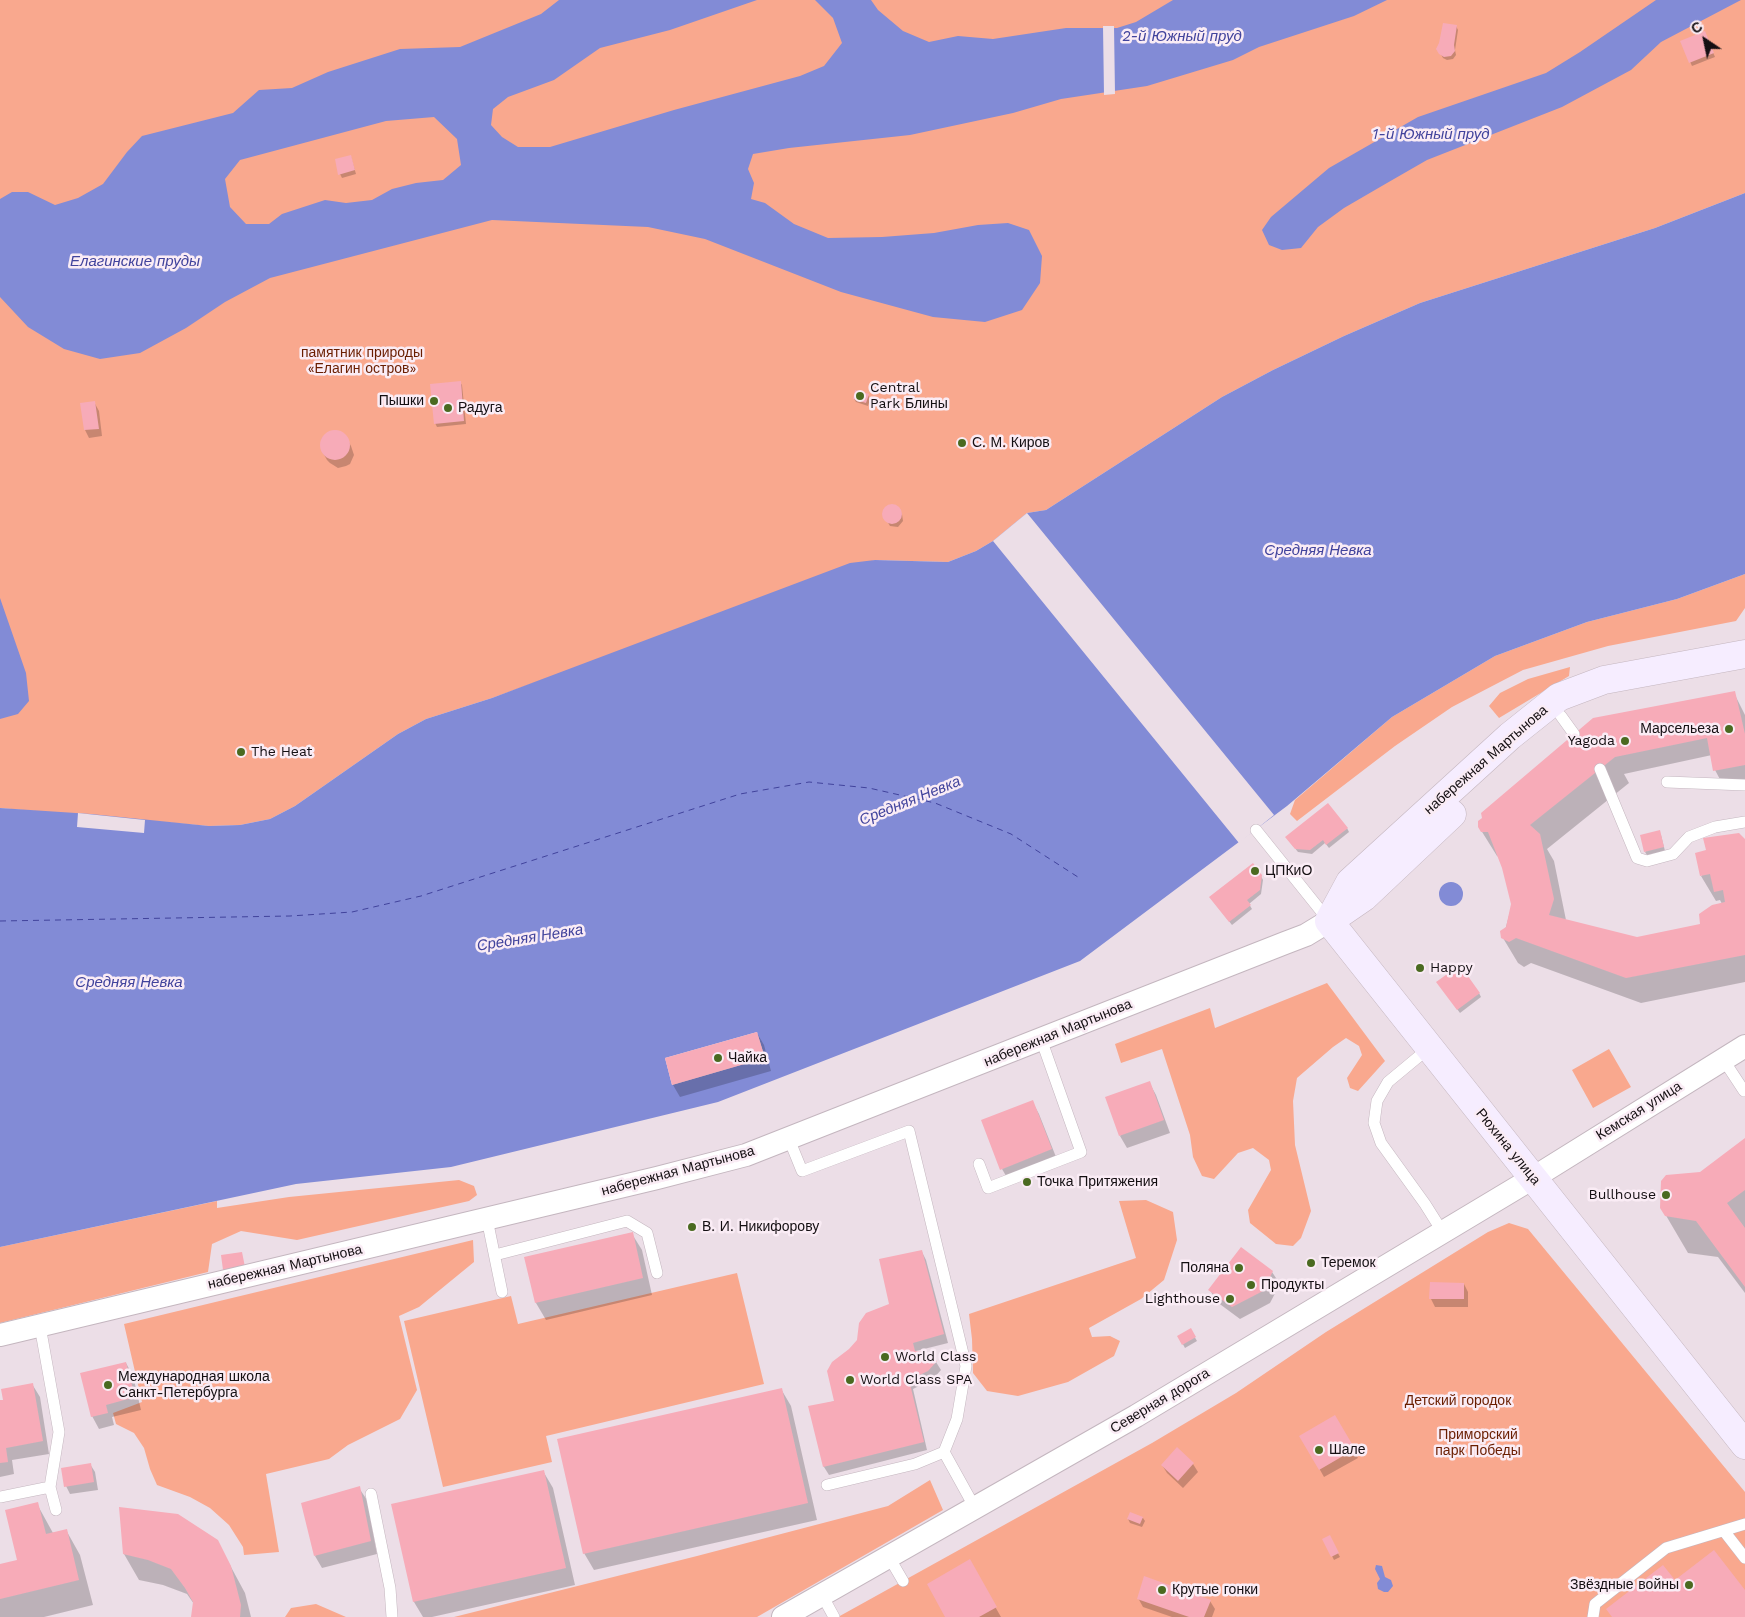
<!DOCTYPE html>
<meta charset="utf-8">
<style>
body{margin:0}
#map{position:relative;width:1745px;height:1617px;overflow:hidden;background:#ecdee7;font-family:"Work Sans",sans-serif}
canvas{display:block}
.north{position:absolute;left:1680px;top:15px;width:50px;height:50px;-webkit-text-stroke:4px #faecf5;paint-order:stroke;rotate:326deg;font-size:14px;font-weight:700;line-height:20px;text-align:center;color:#140f12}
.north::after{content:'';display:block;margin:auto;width:18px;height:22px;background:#140f12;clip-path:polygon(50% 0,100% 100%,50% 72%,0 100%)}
</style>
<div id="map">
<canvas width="1745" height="1617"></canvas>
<div class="north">С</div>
</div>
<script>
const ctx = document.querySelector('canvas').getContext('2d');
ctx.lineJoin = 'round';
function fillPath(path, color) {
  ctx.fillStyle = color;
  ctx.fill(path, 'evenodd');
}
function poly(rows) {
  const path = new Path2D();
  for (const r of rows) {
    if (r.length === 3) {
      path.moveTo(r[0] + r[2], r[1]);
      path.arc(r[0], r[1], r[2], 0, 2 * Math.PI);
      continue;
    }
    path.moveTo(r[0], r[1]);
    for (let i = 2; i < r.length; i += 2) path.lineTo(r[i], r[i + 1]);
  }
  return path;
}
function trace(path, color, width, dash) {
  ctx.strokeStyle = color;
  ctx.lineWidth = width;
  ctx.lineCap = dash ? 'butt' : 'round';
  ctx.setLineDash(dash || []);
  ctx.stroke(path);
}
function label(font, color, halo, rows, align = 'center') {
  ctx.font = font + ' "Work Sans",sans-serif';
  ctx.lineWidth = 5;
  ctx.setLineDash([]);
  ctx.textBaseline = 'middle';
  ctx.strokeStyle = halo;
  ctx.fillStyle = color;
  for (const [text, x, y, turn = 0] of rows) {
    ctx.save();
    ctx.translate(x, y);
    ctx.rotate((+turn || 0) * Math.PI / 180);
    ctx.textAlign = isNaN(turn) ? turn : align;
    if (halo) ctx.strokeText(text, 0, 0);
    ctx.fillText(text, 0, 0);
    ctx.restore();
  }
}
const green = poly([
 [0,0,1745,0,1745,193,1655,228,1420,303,1344,336,1273,370,1222,397,1046,510,1027,513,993,541,976,551,948,562,875,560,492,698,426,719,398,734,295,806,270,819,240,825,209,826,0,808],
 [1745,574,1745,608,1736,621,1608,646,1523,670,1452,707,1395,746,1297,821,1290,814,1295,800,1392,717,1495,656,1587,622,1677,599],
 [1570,667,1569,676,1499,718,1489,706,1500,693,1528,679],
 [1327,983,1385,1061,1358,1091,1350,1088,1347,1078,1362,1055,1359,1046,1346,1038,1333,1047,1297,1078,1293,1101,1295,1145,1311,1211,1301,1238,1293,1246,1276,1244,1250,1223,1248,1210,1271,1170,1269,1160,1253,1148,1238,1153,1214,1179,1202,1176,1193,1157,1190,1135,1162,1049,1121,1063,1115,1044,1210,1008,1215,1028],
 [1609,1049,1631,1087,1593,1108,1572,1070],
 [459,1180,474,1186,477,1195,469,1201,297,1240,241,1231,212,1244,208,1272,0,1323,0,1247,217,1201,217,1208,289,1197],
 [1146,1200,1173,1212,1177,1240,1164,1280,1141,1299,1089,1328,1092,1337,1110,1336,1120,1341,1114,1356,1068,1382,1018,1396,987,1391,973,1373,972,1339,969,1314,1136,1258,1119,1201],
 [1509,1223,1528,1229,1745,1492,1745,1617,838,1617,1152,1443,1236,1393,1326,1332,1488,1232],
 [473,1240,474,1262,419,1307,399,1316,417,1390,400,1419,348,1445,329,1459,266,1474,279,1552,244,1555,243,1547,229,1525,210,1508,190,1497,157,1485,150,1469,144,1448,134,1433,116,1424,113,1413,142,1402,124,1324],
 [737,1273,764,1384,546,1436,552,1462,443,1487,404,1321,511,1296,518,1324],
 [930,1480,943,1510,757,1617,454,1617,697,1556,888,1506],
 [316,1604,346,1617,285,1617,291,1608]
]);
const water = poly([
 [559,0,757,0,670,30,600,48,554,80,508,97,493,109,491,125,502,137,518,147,550,147,674,110,800,76,824,66,842,43,833,18,815,0,871,0,878,10,903,31,929,42,958,36,993,39,1066,28,1117,28,1136,22,1173,0,1387,0,1354,16,1259,47,1233,60,1147,86,1061,99,1013,113,910,135,789,148,753,154,748,169,754,183,751,199,765,203,794,224,828,238,882,237,934,233,978,225,1008,223,1029,230,1042,256,1040,283,1022,310,985,322,933,317,841,292,705,239,648,227,492,220,270,278,225,302,186,328,140,353,100,359,64,349,28,327,0,297,0,199,12,192,28,192,55,205,78,198,103,184,127,152,142,136,233,113,259,90,292,88,328,72,400,49,460,47,541,14],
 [434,117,457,139,461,165,443,180,416,183,392,189,372,200,346,203,325,200,282,214,269,224,246,224,230,207,225,179,240,160,386,121],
 [1656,0,1741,0,1661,42,1631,70,1562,107,1427,160,1387,183,1344,208,1318,227,1301,248,1282,250,1269,245,1262,230,1271,217,1329,168,1418,117,1546,73,1580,52],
 [1745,193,1745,574,1677,599,1587,622,1495,656,1392,717,1287,806,1080,961,718,1102,451,1167,296,1184,0,1247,0,808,91,814,209,826,240,825,270,819,295,806,398,734,426,719,492,698,850,563,875,560,948,562,976,551,993,541,1027,513,1046,510,1222,397,1273,370,1344,336,1420,303,1655,228],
 [757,1032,765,1058,672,1085,665,1058],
 [0,598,26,673,29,701,18,714,0,719],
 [1451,894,12],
 [1376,1565,1382,1566,1385,1577,1391,1580,1393,1586,1388,1592,1384,1592,1378,1589,1377,1583,1380,1579,1375,1569]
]);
const pier = poly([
 [1103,26,1114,26,1115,94,1104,95],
 [1027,513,1274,815,1239,843,993,541],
 [78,813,145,820,144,833,77,827]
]);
const shadow = poly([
 [1456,26,1458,30,1455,50,1456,55,1453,59,1447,60,1443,58,1438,49],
 [1706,36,1715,57,1692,66,1681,42],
 [351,157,356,174,342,178,340,174],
 [460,382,462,385,466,424,437,427,435,423],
 [868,395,870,399,868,406,856,402,854,399],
 [94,402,99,411,102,436,89,438,85,430],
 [339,431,346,437,351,446,354,455,350,464,346,466,338,468,330,463,327,460,322,451,321,442,322,438,329,432],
 [896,506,902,514,903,521,898,527,890,526,884,516,884,511,889,507],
 [1734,693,1745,715,1745,783,1724,787,1715,770,1712,755,1624,774,1629,783,1547,849,1554,861,1566,920,1637,938,1701,925,1722,904,1720,900,1716,901,1701,876,1745,842,1745,982,1641,1003,1531,963,1524,967,1518,963,1503,938,1512,904,1503,868,1499,857,1497,856,1479,827],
 [1347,828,1349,832,1329,848,1325,843,1312,854,1298,852,1289,841],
 [1661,835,1665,851,1647,855,1645,852],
 [1261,876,1263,880,1261,894,1249,904,1252,909,1232,925,1213,901],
 [1440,986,1479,993,1481,997,1460,1013],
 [757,1033,764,1045,771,1071,680,1097,673,1085,667,1059],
 [1149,1082,1156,1095,1170,1133,1127,1148,1120,1136],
 [1032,1101,1039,1114,1058,1162,1009,1181,1002,1169],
 [1745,1140,1745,1293,1718,1257,1688,1253,1661,1207,1701,1173],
 [632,1234,642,1250,652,1295,546,1320,536,1303,526,1258],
 [922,1252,926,1260,948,1343,912,1352,925,1353,936,1362,941,1370,933,1379,913,1389,927,1450,829,1475,824,1467,810,1407,835,1401,850,1350,890,1305],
 [1272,1272,1280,1284,1270,1303,1240,1319,1217,1302,1210,1290],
 [1464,1284,1468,1292,1468,1307,1435,1307,1431,1299],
 [1190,1329,1197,1341,1185,1348,1179,1337],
 [126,1363,133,1376,141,1410,112,1417,114,1425,99,1429,92,1416],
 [32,1384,40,1397,49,1454,12,1460,14,1474,0,1477,0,1402],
 [781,1389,791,1406,817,1520,594,1570,584,1553],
 [1334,1417,1358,1458,1324,1477,1301,1436],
 [1177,1449,1193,1464,1198,1472,1183,1488,1167,1473,1162,1465],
 [90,1464,95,1472,98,1490,70,1494,66,1486],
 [543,1471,553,1488,575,1585,432,1617,423,1617,414,1602,392,1505],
 [359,1488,367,1500,377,1554,322,1568,315,1556],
 [37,1504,53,1533,66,1530,80,1555,93,1605,44,1617,0,1617,0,1566,19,1561],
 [1143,1518,1145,1521,1142,1527,1130,1523,1128,1519],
 [1329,1537,1340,1557,1334,1560,1324,1540],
 [217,1541,245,1593,251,1617,193,1617,194,1604,187,1594,163,1585,139,1580,124,1554],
 [969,1561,1001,1617,947,1617],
 [1138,1598,1210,1601,1215,1609,1212,1617,1172,1617,1143,1607]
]);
const ferry = poly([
 [0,921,290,916,352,912,421,896,740,794,809,782,869,788,935,803,1011,834,1081,879]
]);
const building = poly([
 [1443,23,1457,25,1454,45,1455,51,1451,56,1444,57,1439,54,1436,49,1439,43],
 [1705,31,1714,53,1689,63,1680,41],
 [351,155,355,170,338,175,335,159],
 [461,381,464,421,434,424,430,384],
 [855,390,869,394,866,403,853,399],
 [95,401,99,429,84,430,80,403],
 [335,445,15],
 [892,514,10],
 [1735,691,1745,734,1745,765,1713,771,1707,738,1615,757,1530,825,1540,834,1554,899,1549,915,1637,937,1700,924,1699,914,1712,905,1725,902,1723,890,1714,892,1710,874,1700,876,1695,853,1706,850,1703,838,1739,833,1745,839,1745,955,1626,978,1516,938,1509,942,1501,938,1500,931,1506,927,1511,904,1502,868,1488,832,1481,832,1478,827,1478,821,1482,818,1481,813,1593,718],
 [1328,803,1348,828,1326,845,1323,840,1310,850,1295,849,1285,837],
 [1660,830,1664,847,1644,852,1640,835],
 [1253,863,1262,875,1260,890,1247,900,1251,905,1229,922,1209,897],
 [1460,965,1480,993,1457,1010,1436,982],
 [757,1032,765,1058,672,1085,665,1058],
 [1150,1081,1164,1120,1119,1136,1105,1097],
 [1033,1100,1052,1149,1000,1170,981,1120],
 [1745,1138,1745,1190,1727,1203,1745,1228,1745,1287,1696,1221,1665,1216,1660,1208,1661,1181,1666,1175,1700,1172],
 [633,1232,643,1278,535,1303,524,1257],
 [1241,1247,1273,1271,1263,1291,1232,1307,1208,1290],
 [922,1250,944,1334,913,1343,915,1351,926,1352,937,1361,928,1371,909,1380,924,1442,823,1467,808,1406,834,1401,827,1371,832,1362,849,1349,857,1340,859,1323,866,1313,889,1304,879,1259],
 [242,1252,245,1267,223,1270,221,1255],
 [1430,1282,1464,1283,1464,1299,1429,1299],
 [1191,1328,1196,1337,1182,1345,1177,1336],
 [126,1362,135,1397,106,1405,108,1413,91,1417,80,1373],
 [33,1383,43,1441,6,1448,8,1462,0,1463,0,1400,3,1400,1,1389],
 [782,1388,808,1503,583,1554,557,1439],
 [1335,1415,1355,1449,1319,1470,1299,1436],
 [1177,1447,1194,1463,1178,1481,1161,1465],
 [91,1463,94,1482,64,1487,61,1468],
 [544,1470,566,1568,413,1602,391,1504],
 [360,1486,371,1541,314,1556,301,1503],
 [38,1502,46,1534,67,1529,79,1580,0,1599,0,1564,17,1560,5,1510],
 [119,1507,178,1514,218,1540,231,1566,241,1605,240,1617,191,1617,193,1602,185,1588,171,1569,148,1560,123,1554],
 [1130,1512,1143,1517,1140,1524,1127,1519],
 [1330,1535,1339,1553,1331,1557,1322,1539],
 [1714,1550,1745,1590,1745,1617,1612,1617,1606,1609,1663,1565,1675,1580],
 [970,1559,997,1607,979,1617,945,1617,927,1584],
 [1144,1576,1211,1600,1204,1617,1189,1617,1137,1599]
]);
const lane = poly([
 [1561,716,1574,734],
 [1600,769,1637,858,1647,861,1673,854,1689,837,1715,827,1745,822],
 [1667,782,1745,785],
 [1256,830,1329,921],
 [1429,1048,1388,1082,1377,1101,1374,1123,1381,1143,1425,1204,1442,1231],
 [1723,1059,1744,1091],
 [789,1139,802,1171,909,1131,966,1366,957,1419,944,1452,915,1464,827,1485],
 [979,1164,988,1188,1081,1152,1041,1039],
 [487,1219,502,1292],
 [495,1255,627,1221,647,1233,657,1273],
 [40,1326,59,1432,50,1487,56,1510],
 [944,1452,975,1508],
 [371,1494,390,1588,392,1617],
 [0,1497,50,1487],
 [1724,1531,1745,1558],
 [889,1557,903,1581],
 [822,1595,834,1617],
 [1593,1617,1595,1604,1666,1548,1745,1524]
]);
const street = poly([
 [0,1335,657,1178,746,1155,1285,943,1306,935,1329,921],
 [783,1617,1136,1416,1533,1178,1745,1046]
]);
const secondary = poly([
 [1332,919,1364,897,1452,814],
 [1329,921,1745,1445],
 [1329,921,1350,882,1510,736,1559,697,1604,680,1745,654]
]);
const markers = [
 [860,396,5,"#4a6a20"],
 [434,401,5,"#4a6a20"],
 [448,408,5,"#4a6a20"],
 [962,443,5,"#4a6a20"],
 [1729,729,5,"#4a6a20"],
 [1625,741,5,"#4a6a20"],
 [241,752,5,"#4a6a20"],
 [1255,871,5,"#4a6a20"],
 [1420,968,5,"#4a6a20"],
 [718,1058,5,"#4a6a20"],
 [1027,1182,5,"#4a6a20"],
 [1666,1195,5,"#4a6a20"],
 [692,1227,5,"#4a6a20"],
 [1311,1263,5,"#4a6a20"],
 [1239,1268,5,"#4a6a20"],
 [1251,1285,5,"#4a6a20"],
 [1230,1299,5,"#4a6a20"],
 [885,1357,5,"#4a6a20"],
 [850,1380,5,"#4a6a20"],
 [108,1385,5,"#4a6a20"],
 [1319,1450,5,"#4a6a20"],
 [1689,1585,5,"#4a6a20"],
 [1162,1590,5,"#4a6a20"]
];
const parkNames = [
 ["памятник природы",362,353],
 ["«Елагин остров»",362,369],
 ["Детский городок",1458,1401],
 ["Приморский",1478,1435],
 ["парк Победы",1478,1451]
];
const poiNames = [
 ["Central",870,388],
 ["Park Блины",870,404],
 ["Пышки",424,401,"right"],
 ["Радуга",458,408],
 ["С. М. Киров",972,443],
 ["Марсельеза",1719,729,"right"],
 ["Yagoda",1615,741,"right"],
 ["The Heat",251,752],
 ["ЦПКиО",1265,871],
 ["Happy",1430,968],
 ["Чайка",728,1058],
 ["Точка Притяжения",1037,1182],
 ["Bullhouse",1656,1195,"right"],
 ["В. И. Никифорову",702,1227],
 ["Теремок",1321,1263],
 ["Поляна",1229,1268,"right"],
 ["Продукты",1261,1285],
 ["Lighthouse",1220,1299,"right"],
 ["World Class",895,1357],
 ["Международная школа",118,1377],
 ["Санкт-Петербурга",118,1393],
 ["World Class SPA",860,1380],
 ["Шале",1329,1450],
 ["Звёздные войны",1679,1585,"right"],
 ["Крутые гонки",1172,1590]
];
const streetNames = [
 ["набережная Мартынова",1486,760,-41],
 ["набережная Мартынова",1058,1033,-22],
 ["Кемская улица",1639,1111,-32],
 ["Рюхина улица",1508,1147,51],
 ["набережная Мартынова",678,1171,-15],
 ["набережная Мартынова",285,1267,-13],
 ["Северная дорога",1160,1401,-31]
];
const waterNames = [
 ["2-й Южный пруд",1182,37],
 ["1-й Южный пруд",1431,135],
 ["Елагинские пруды",135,262],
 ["Средняя Невка",1318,551],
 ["Средняя Невка",910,801,-22],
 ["Средняя Невка",530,938,-9],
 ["Средняя Невка",129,983]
];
fillPath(green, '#f9a88e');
fillPath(water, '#828bd6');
fillPath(pier, '#ecdee7');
fillPath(shadow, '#0003');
trace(ferry, '#41439c', 1, [6, 5]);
fillPath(building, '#f7abb8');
trace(lane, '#c4b6bf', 12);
trace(street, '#c4b6bf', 24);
trace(secondary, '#c4b6bf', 29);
trace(lane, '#fff', 11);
trace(street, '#fff', 22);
trace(secondary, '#f6edff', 28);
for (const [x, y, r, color] of markers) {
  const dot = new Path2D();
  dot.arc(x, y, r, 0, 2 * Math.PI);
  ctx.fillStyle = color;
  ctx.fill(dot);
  trace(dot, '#faecf5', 2);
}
label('14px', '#6a1e00', '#faecf5', parkNames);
label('14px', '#140f12', '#faecf5', poiNames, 'left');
label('14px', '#140f12', '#faecf5', streetNames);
label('italic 15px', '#41439c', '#faecf5', waterNames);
</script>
